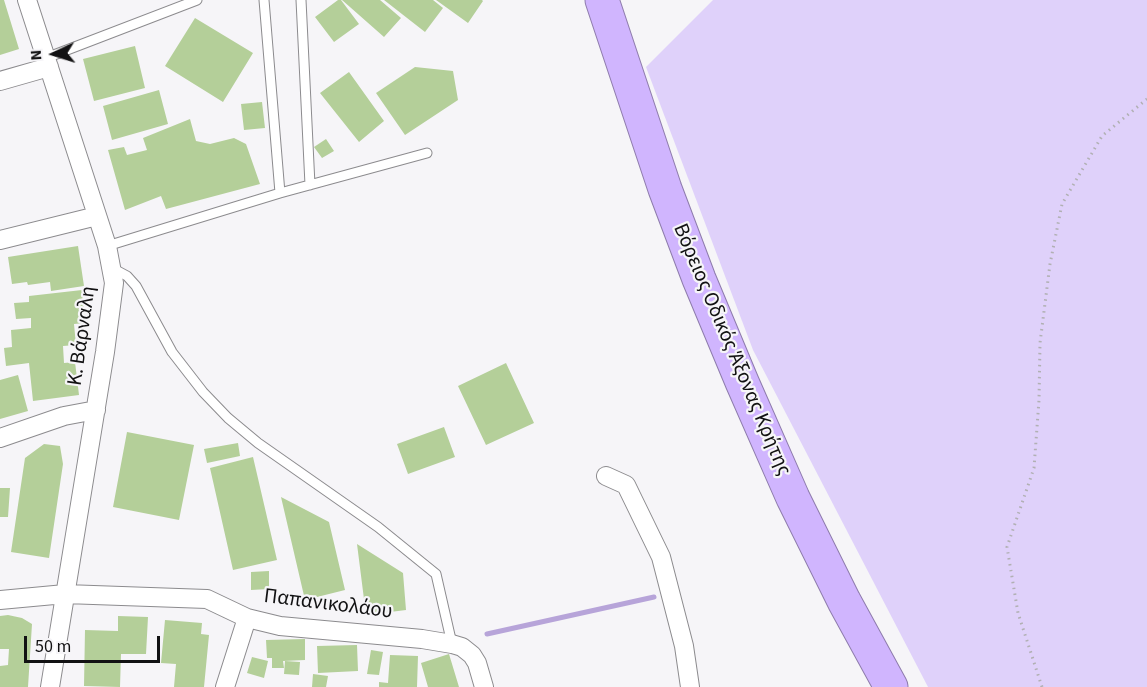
<!DOCTYPE html>
<meta charset="utf-8">
<style>
body{margin:0}
#map{position:relative;width:1147px;height:687px;overflow:hidden;background:#f6f5f8;font-family:"Source Sans 3",sans-serif}
canvas{display:block}
.north{position:absolute;left:24px;top:24px;width:60px;height:60px;-webkit-text-stroke:4px #f6f5f8;paint-order:stroke;rotate:266deg;font-size:16px;font-weight:700;line-height:24px;text-align:center;color:#121213}
.north::after{content:'';display:block;margin:auto;width:21px;height:27px;background:#121213;clip-path:polygon(50% 0,100% 100%,50% 72%,0 100%)}
.scale{position:absolute;left:24px;top:636px;width:136px;height:27px;box-sizing:border-box;border:3px solid #121213;border-top:0;padding-left:8px;font-size:18px;line-height:21px;white-space:nowrap;color:#121213;-webkit-text-stroke:4px #f6f5f8;paint-order:stroke}
</style>
<div id="map">
<canvas width="1147" height="687"></canvas>
<div class="north">N</div>
<div class="scale">50 m</div>
</div>
<script>
const ctx = document.querySelector('canvas').getContext('2d');
ctx.lineJoin = 'round';
function fillPath(path, color) {
  ctx.fillStyle = color;
  ctx.fill(path, 'evenodd');
}
function poly(rows) {
  const path = new Path2D();
  for (const r of rows) {
    path.moveTo(r[0], r[1]);
    for (let i = 2; i < r.length; i += 2) path.lineTo(r[i], r[i + 1]);
  }
  return path;
}
function trace(path, color, width, dash) {
  ctx.strokeStyle = color;
  ctx.lineWidth = width;
  ctx.lineCap = dash ? 'butt' : 'round';
  ctx.setLineDash(dash || []);
  ctx.stroke(path);
}
function label(font, color, halo, rows, align = 'center') {
  ctx.font = font + ' "Source Sans 3",sans-serif';
  ctx.lineWidth = 4.5;
  ctx.setLineDash([]);
  ctx.textBaseline = 'middle';
  ctx.strokeStyle = halo;
  ctx.fillStyle = color;
  for (const [text, x, y, turn = 0] of rows) {
    ctx.save();
    ctx.translate(x, y);
    ctx.rotate((+turn || 0) * Math.PI / 180);
    ctx.textAlign = isNaN(turn) ? turn : align;
    if (halo) ctx.strokeText(text, 0, 0);
    ctx.fillText(text, 0, 0);
    ctx.restore();
  }
}
const green = poly([
 [713,0,1147,0,1147,687,928,687,753,350,646,67]
]);
const stream = poly([
 [487,634,654,597]
]);
const building = poly([
 [0,0,4,0,19,49,0,55],
 [338,0,341,0,359,24,334,42,315,17],
 [342,0,380,0,401,18,384,37],
 [384,0,433,0,443,8,425,32],
 [436,0,482,0,483,1,468,23],
 [195,18,253,53,223,102,165,66],
 [135,46,145,88,94,101,83,59],
 [415,67,453,71,458,100,405,135,376,93],
 [349,72,384,121,359,142,320,93],
 [159,90,168,124,112,140,103,106],
 [262,102,265,128,244,130,241,104],
 [190,119,196,141,210,144,234,138,246,144,260,184,166,209,161,196,125,210,108,150,124,147,127,155,147,150,143,138],
 [326,139,334,151,322,158,314,147],
 [78,246,84,286,51,291,50,282,28,285,27,282,12,284,8,257],
 [82,290,85,323,74,324,76,345,63,346,64,363,75,362,79,395,33,401,29,363,6,366,4,348,12,347,11,330,31,328,31,318,16,319,14,303,29,302,29,296],
 [506,363,534,423,486,445,458,386],
 [18,375,28,411,0,419,0,380],
 [444,427,455,457,408,474,397,444],
 [127,432,194,445,179,520,113,507],
 [238,443,240,456,207,463,204,449],
 [44,444,60,446,63,464,49,558,11,552,25,458],
 [253,457,277,560,233,570,210,468],
 [0,488,10,488,8,517,0,517],
 [281,497,329,522,345,590,305,600],
 [357,544,403,573,406,610,366,615],
 [269,571,269,589,251,590,251,572],
 [8,615,22,618,32,624,28,687,0,687,0,666,8,665,9,649,0,649,0,616],
 [118,616,148,617,146,654,121,654,120,687,84,686,85,630,118,631],
 [165,620,202,623,201,634,209,635,204,687,174,687,176,664,161,663],
 [305,639,305,660,283,661,284,668,272,668,272,658,267,658,266,640],
 [357,645,358,671,318,673,317,646],
 [371,650,383,652,379,675,367,674],
 [449,654,459,687,428,687,421,663],
 [390,655,418,656,417,687,379,687,379,682,388,683],
 [252,657,268,661,264,678,247,673],
 [285,661,300,662,299,675,284,674],
 [313,674,328,676,326,687,312,687]
]);
const path = poly([
 [1042,687,1018,613,1007,547,1034,468,1039,400,1040,343,1050,264,1062,204,1102,136,1147,99]
]);
const lane = poly([
 [264,0,280,193],
 [301,0,310,185],
 [46,58,197,0],
 [107,246,280,193,427,153],
 [112,268,127,276,136,286,172,352,203,392,228,418,258,443,378,527,436,574,452,644]
]);
const street = poly([
 [27,0,107,246,114,283,105,352,50,687],
 [0,81,49,67],
 [0,240,97,216],
 [0,438,64,416,96,410],
 [606,476,626,485,661,557,684,646,690,687],
 [0,600,65,594,207,599,247,618,280,626,422,639,452,644,462,647,472,655,477,663,484,687],
 [225,687,247,618]
]);
const highway = poly([
 [602,0,665,189,699,279,742,382,793,498,844,601,891,687]
]);
const streetNames = [
 ["Κ. Βάρναλη",83,336,-82],
 ["Βόρειος Οδικός Άξονας Κρήτης",731,350,67],
 ["Παπανικολάου",328,605,7]
];
fillPath(green, '#dfd1fa');
trace(stream, '#b7a4d9', 5);
fillPath(building, '#b4cf99');
trace(lane, '#8c8b8e', 11);
trace(street, '#8c8b8e', 20);
trace(highway, '#8e7cac', 35);
trace(path, '#b1b0b3', 3, [1.5, 4.5]);
trace(lane, '#fff', 9);
trace(street, '#fff', 18);
trace(highway, '#d0b5fe', 33);
label('21px', '#121213', '#f6f5f8', streetNames);
</script>
